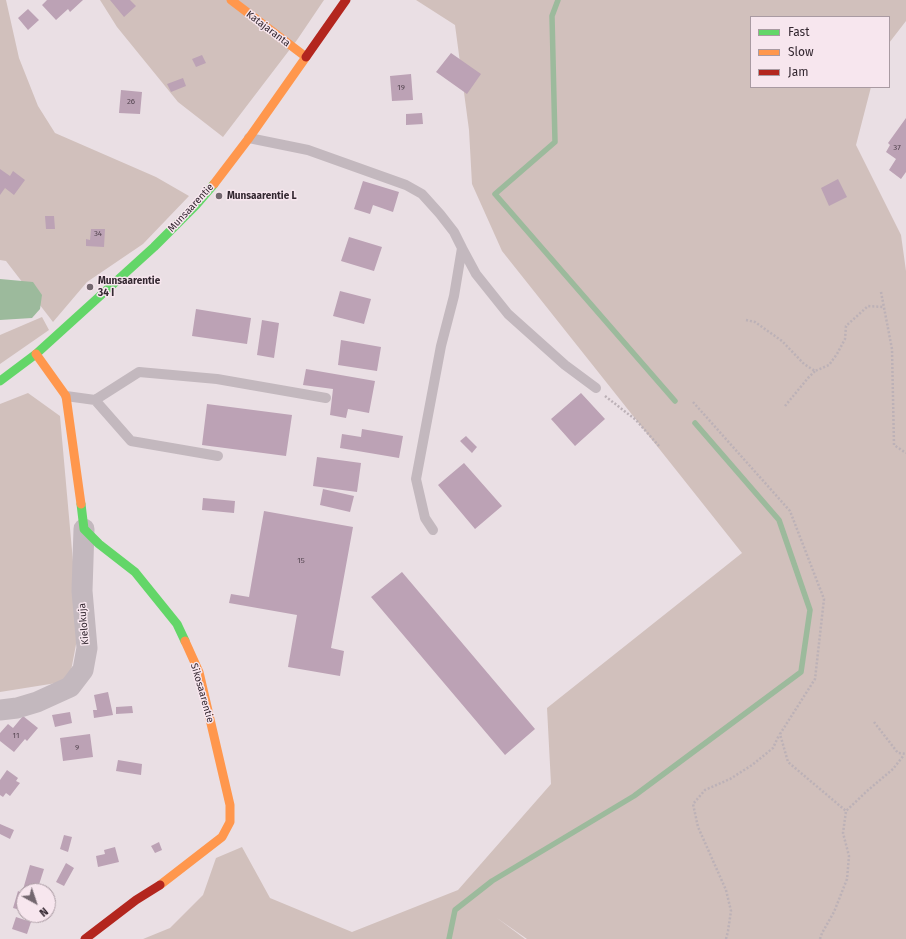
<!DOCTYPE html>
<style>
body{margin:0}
#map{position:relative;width:906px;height:939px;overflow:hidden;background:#eadfe4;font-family:"Fira Sans",sans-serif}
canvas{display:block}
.legend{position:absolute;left:750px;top:16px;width:140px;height:72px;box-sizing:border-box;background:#f7e6ee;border:1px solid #a99aa2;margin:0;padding:5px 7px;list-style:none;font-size:12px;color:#332730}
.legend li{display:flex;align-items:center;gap:8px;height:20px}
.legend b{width:20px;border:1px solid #a99aa2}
.north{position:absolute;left:16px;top:883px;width:40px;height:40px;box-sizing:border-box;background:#f7e6ee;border:1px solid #a99aa2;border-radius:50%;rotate:140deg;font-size:11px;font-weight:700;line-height:16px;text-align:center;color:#332730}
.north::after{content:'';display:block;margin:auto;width:14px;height:18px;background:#73676f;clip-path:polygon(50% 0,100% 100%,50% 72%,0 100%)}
</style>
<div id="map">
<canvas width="906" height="939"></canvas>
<ul class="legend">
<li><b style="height:5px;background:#63d668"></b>Fast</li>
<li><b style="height:5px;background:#ff974d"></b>Slow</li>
<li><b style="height:5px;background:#b3261e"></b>Jam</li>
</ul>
<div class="north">N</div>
</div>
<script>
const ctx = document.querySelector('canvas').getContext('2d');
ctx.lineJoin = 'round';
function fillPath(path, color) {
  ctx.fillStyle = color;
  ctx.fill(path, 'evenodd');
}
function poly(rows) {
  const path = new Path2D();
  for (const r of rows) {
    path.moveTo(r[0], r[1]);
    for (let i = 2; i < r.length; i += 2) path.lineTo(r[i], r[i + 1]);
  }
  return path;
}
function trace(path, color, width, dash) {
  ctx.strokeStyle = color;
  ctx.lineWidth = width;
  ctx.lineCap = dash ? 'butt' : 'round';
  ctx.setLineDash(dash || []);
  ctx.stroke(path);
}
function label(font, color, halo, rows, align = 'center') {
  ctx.font = font + ' "Fira Sans",sans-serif';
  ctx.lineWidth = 3;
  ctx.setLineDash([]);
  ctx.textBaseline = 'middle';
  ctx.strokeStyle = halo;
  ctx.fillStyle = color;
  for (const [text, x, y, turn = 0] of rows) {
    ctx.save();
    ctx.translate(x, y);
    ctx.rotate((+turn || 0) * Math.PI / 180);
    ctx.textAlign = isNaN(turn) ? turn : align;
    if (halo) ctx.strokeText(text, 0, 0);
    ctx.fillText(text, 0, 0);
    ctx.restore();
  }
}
const green = poly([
 [0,0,6,0,19,58,38,106,55,133,156,177,189,196,143,244,87,282,53,322,6,261,0,260],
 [100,0,324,0,297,40,223,137,178,102,117,27],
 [416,0,906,0,906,21,889,43,889,17,751,17,751,87,871,87,856,145,901,235,906,271,906,939,527,939,497,918,525,939,143,939,170,928,203,895,216,858,242,847,270,898,352,932,458,890,551,784,547,708,742,553,502,251,472,184,469,130,455,25],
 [42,317,49,330,0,364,0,335],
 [28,393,60,416,79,629,69,681,0,692,0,404]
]);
const water = poly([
 [0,279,33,282,42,295,40,309,32,318,0,320]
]);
const stream = poly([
 [558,0,552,16,555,142,495,194,675,401],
 [449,939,455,910,492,881,634,796,801,672,810,610,779,520,695,423]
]);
const building = poly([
 [47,0,83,0,70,12,68,9,56,20,42,5],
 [110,0,130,0,136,6,124,17],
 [28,9,39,20,28,30,18,18],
 [451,53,481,74,467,94,436,72],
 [202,55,206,63,196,67,192,59],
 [411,74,413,100,392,101,390,76],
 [183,78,186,86,171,92,167,84],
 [121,90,142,92,140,114,119,113],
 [422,113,423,124,406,125,406,114],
 [906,118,906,172,901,179,889,170,896,159,886,152,890,145,888,143],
 [0,169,10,176,13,171,25,180,14,195,5,188,0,195],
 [838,179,847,197,829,206,821,188],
 [363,181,399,192,393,212,373,205,370,214,354,209],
 [45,216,54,216,55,229,46,229],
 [91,229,105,229,104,247,86,246,86,239,90,240],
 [349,237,382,247,374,271,341,261],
 [340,291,371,299,364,324,333,316],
 [196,309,251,318,247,344,192,336],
 [262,320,279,323,274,358,257,355],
 [341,340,381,347,377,371,338,365],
 [306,369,375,381,369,413,348,409,346,418,330,415,333,389,303,385],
 [581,393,605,419,575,446,551,419],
 [207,404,292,415,286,456,202,445],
 [362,429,403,436,399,458,340,448,342,434,361,437],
 [466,436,477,447,472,453,460,441],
 [317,457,361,463,357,492,313,486],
 [464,463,502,506,475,529,438,485],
 [323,489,354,496,350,512,320,505],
 [203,498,235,501,234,513,202,510],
 [264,511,353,527,331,648,344,651,340,676,288,667,297,615,229,603,231,594,249,597],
 [402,572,535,729,505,755,371,597],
 [108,692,113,715,94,718,93,710,97,710,94,695],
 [132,706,133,713,116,714,116,707],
 [70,712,72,723,55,727,52,715],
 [23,716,38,728,27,741,25,739,14,752,0,741,0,733,8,724,13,728],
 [90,734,93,757,63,761,60,738],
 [118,760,142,764,141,775,116,771],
 [7,770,18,778,16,781,20,783,10,796,6,793,3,797,0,795,0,780],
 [0,824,14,830,10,839,0,834],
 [64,835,72,837,68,852,60,849],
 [159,842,162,850,155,853,151,846],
 [115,847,119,862,98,867,96,856,105,854,104,850],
 [66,863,74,868,64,886,56,882],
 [30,865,44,869,37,891,24,891,24,911,13,908,18,891,22,893],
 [16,917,31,922,27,934,12,929]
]);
const path = poly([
 [881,292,892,349,894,445,906,453],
 [746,320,755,322,782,341,804,364,815,371,829,365,837,354,845,339,846,326,868,306,884,307],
 [605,396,636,420,659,446],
 [693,402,790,511,824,599,815,679,780,734,788,762,846,811],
 [785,406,808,378,815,371],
 [874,722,898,753,906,754],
 [726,939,728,931,731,911,726,890,698,827,693,804,705,790,730,779,752,765,773,748,779,735],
 [820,939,822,933,834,912,847,879,849,856,843,833,846,811,867,791,893,769,904,755]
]);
const lane = poly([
 [249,138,308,150,406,185,422,194,440,214,454,232,462,248,454,296,441,346,416,479,425,518,433,530],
 [462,248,476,274,508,314,565,365,596,388],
 [66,396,95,400,131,441,218,456],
 [95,400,139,372,217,379,326,398]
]);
const street = poly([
 [0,710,17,708,37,702,70,687,83,670,87,648,82,591,84,529]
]);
const fast = poly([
 [0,381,36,354,154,247,196,205,214,184],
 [81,504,84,529,99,544,135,572,177,624,185,641]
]);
const slow = poly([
 [231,0,306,57],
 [214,184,249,138,306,57],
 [36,354,66,396,81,504],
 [160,885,222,837,230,822,230,805,199,672,185,641]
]);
const jam = poly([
 [306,57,346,0],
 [85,939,136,900,160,885]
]);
const markers = [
 [219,196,4,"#73676f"],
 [90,287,4,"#73676f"]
];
const numberNames = [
 ["19",401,88],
 ["26",131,102],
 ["37",897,148],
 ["34",98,234],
 ["15",301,561],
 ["11",16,736],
 ["9",77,748]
];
const streetNames = [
 ["Katajaranta",268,29,37],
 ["Munsaarentie",191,208,-47],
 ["Kielokuja",84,624,-95],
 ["Sikosaarentie",202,693,74]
];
const poiNames = [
 ["Munsaarentie L",227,196],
 ["Munsaarentie",98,281],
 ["34 I",98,293]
];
fillPath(green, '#d1c0bc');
fillPath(water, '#9cba9c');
trace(stream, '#9cba9c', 5.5);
fillPath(building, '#bca2b5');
trace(path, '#bcb1b7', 2.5, [2, 2]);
trace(lane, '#c3b8be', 10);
trace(street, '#c3b8be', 21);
trace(fast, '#63d668', 9);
trace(slow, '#ff974d', 9);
trace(jam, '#b3261e', 9);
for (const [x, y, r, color] of markers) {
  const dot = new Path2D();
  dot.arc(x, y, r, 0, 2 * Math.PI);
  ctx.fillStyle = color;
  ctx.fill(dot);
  trace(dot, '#f7e6ee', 1.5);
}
label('8px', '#554651', null, numberNames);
label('10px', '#332730', '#f7e6ee', streetNames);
label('bold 10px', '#332730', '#f7e6ee', poiNames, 'left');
</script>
